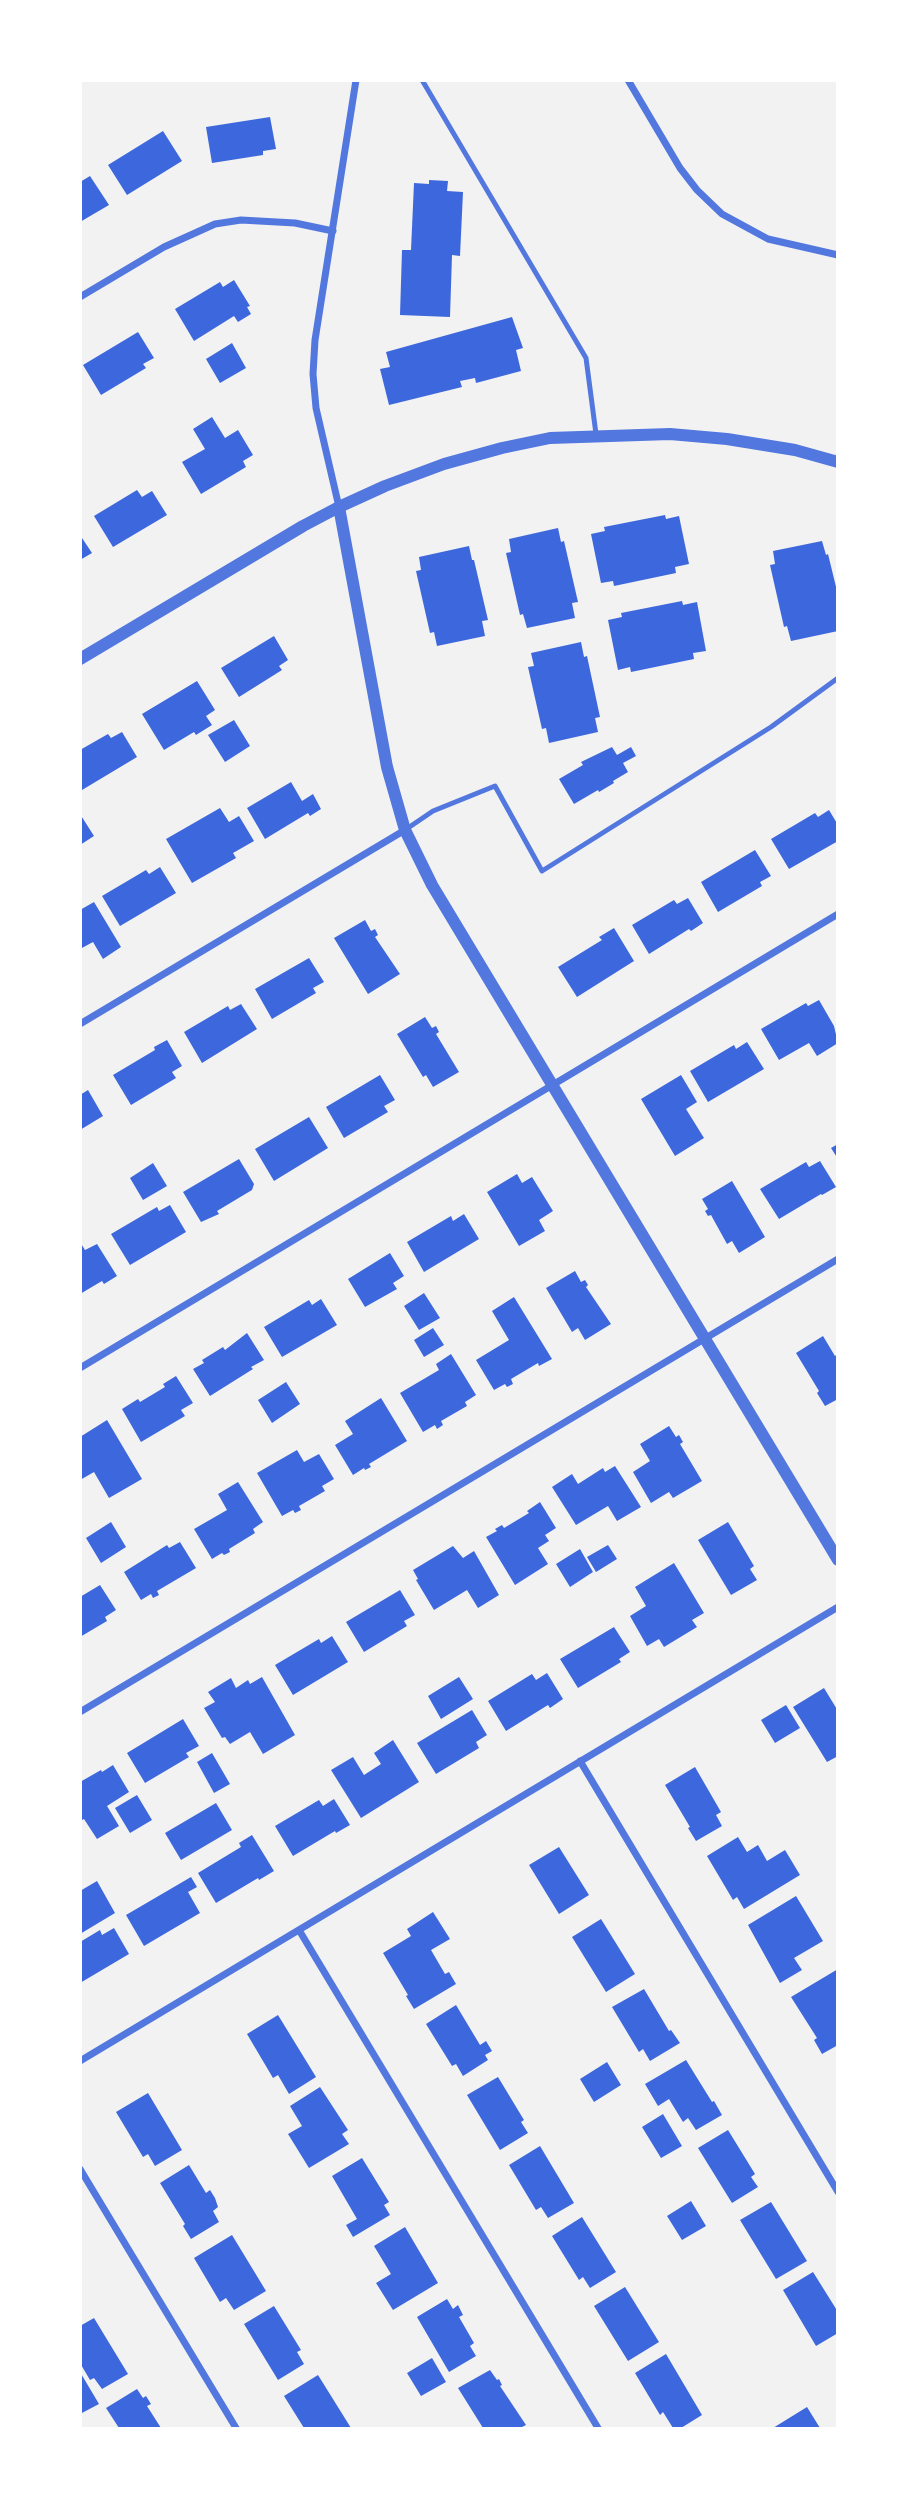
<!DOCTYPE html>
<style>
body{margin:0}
#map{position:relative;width:918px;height:2509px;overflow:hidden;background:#f2f2f2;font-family:"Sofia Sans Condensed",sans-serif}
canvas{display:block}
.frame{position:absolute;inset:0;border:82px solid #fff;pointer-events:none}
</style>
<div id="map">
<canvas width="918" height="2509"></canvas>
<div class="frame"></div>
</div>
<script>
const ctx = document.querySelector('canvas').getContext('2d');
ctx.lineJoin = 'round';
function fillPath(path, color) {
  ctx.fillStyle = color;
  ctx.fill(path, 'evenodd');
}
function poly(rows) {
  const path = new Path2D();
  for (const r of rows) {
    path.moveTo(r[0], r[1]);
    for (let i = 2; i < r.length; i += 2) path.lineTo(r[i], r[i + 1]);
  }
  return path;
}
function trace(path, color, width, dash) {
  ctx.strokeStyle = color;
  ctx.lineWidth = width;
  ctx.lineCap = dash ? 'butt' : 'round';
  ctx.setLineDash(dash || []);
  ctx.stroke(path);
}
const building = poly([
 [270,117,276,149,263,151,263,155,212,163,206,127],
 [163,131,182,161,127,195,108,165],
 [90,176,109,205,80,222,80,182],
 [429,180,448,181,447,191,463,192,460,256,452,255,450,317,400,315,402,250,411,250,414,183,429,184],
 [234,280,250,306,247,307,251,314,238,322,234,316,194,341,175,309,220,282,223,287],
 [512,317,523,348,516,350,521,371,476,383,475,378,460,381,462,387,389,405,380,369,390,367,386,352],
 [138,332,154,358,143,364,146,368,101,395,83,365],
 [232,343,246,368,220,383,206,359],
 [212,417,225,438,238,430,253,455,243,461,246,467,201,494,182,462,205,449,193,429],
 [137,490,142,497,152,491,167,515,113,547,94,516],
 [665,515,666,519,679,516,689,564,675,567,676,573,614,586,613,581,601,583,591,534,605,531,604,527],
 [558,528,561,542,564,541,578,602,572,603,575,618,527,628,523,614,520,615,506,553,511,552,509,539],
 [80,535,92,553,80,560],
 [822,541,826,555,828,554,838,595,838,631,791,641,787,626,784,627,770,565,775,564,773,551],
 [469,546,472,560,474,560,488,620,482,621,485,636,437,646,434,632,430,633,416,571,421,570,419,557],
 [682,601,683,605,697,602,706,651,693,653,694,659,631,672,630,667,618,670,608,620,622,617,621,613],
 [274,636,288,660,279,666,282,670,239,697,221,668],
 [581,642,584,657,587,656,600,717,595,718,598,732,549,743,546,728,542,729,528,667,534,666,531,653],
 [197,681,215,710,206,716,212,725,196,735,194,732,164,750,142,714],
 [234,720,250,746,225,762,208,735],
 [122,732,137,757,82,790,80,750,108,734,111,738],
 [612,747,617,755,631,747,636,756,623,763,628,772,613,781,614,783,599,792,598,790,574,804,559,779,583,765,581,762],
 [291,782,302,801,313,794,321,809,310,816,308,813,265,839,247,808],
 [220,808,229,822,239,816,254,841,233,853,236,858,192,883,166,839],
 [829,810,838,825,838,841,789,869,771,839,815,813,818,817],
 [80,814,94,836,80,845],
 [755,850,771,876,760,882,762,886,718,912,701,882],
 [160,867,176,893,120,926,102,896,146,870,149,874],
 [688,898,703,923,691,931,689,929,649,954,632,925,674,900,677,904],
 [94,902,121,947,103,959,93,942,80,949,80,910],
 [365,920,371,931,375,929,378,935,375,937,400,974,368,994,334,938],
 [614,928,634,961,577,997,558,967,602,940,599,937],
 [309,958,324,982,313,988,316,993,272,1019,255,989],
 [819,1000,834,1026,838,1043,817,1056,809,1043,779,1060,761,1029,806,1003,808,1006],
 [241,1004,257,1029,202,1063,184,1032,228,1006,230,1010],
 [425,1017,432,1028,436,1026,439,1032,436,1034,459,1072,433,1087,426,1075,423,1077,397,1034],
 [167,1040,182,1066,172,1072,176,1078,131,1105,113,1075,155,1050,154,1047],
 [747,1042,764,1069,708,1102,690,1071,734,1045,736,1049],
 [380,1075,395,1100,384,1106,388,1112,344,1138,326,1107],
 [681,1075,697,1102,686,1109,704,1138,675,1156,641,1099],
 [88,1090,103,1116,80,1130,80,1095],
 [309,1117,328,1148,274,1181,255,1149],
 [838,1144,838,1159,831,1148],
 [239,1159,254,1184,252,1190,217,1211,219,1214,201,1222,183,1192],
 [820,1161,836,1187,822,1195,821,1194,779,1219,760,1189,806,1162,809,1167],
 [153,1163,167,1186,143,1200,130,1178],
 [517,1174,522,1183,532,1177,553,1211,539,1220,545,1231,519,1246,487,1192],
 [732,1181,765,1237,739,1253,732,1241,727,1244,711,1215,708,1216,705,1211,708,1209,702,1199],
 [170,1205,186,1232,130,1265,111,1234,157,1207,159,1211],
 [464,1214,479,1239,424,1272,407,1242,451,1216,453,1221],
 [80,1242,85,1250,97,1244,117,1276,104,1284,102,1281,80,1294],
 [390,1253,404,1276,393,1283,397,1289,365,1307,348,1279],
 [575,1271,581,1282,585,1280,588,1285,586,1287,611,1324,585,1340,578,1328,572,1332,546,1288],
 [424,1293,440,1318,419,1330,404,1306],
 [514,1297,552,1359,539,1366,538,1363,511,1379,513,1384,507,1387,505,1384,494,1390,476,1360,509,1340,492,1311],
 [321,1299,337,1325,282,1357,264,1327,309,1300,312,1305],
 [433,1328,444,1345,424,1357,414,1340],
 [247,1333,264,1360,251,1367,253,1369,210,1396,193,1369,204,1363,202,1360,223,1347,225,1350],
 [823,1336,835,1356,838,1354,838,1399,825,1406,817,1393,819,1391,796,1353],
 [451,1354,476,1395,465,1402,467,1406,441,1421,443,1425,437,1429,435,1425,423,1432,400,1393,439,1370,436,1364],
 [176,1376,193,1403,181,1410,185,1416,141,1442,122,1409,138,1399,140,1402,165,1387,163,1384],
 [286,1382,300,1404,272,1423,258,1400],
 [381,1398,407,1441,369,1464,371,1467,365,1470,364,1468,353,1475,335,1445,353,1434,345,1421],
 [107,1420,142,1479,109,1498,94,1472,80,1480,80,1437],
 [669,1426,676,1437,679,1435,683,1442,680,1444,702,1481,673,1498,669,1492,651,1503,633,1472,650,1461,640,1444],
 [297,1450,304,1462,319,1454,334,1479,322,1486,325,1491,299,1506,301,1510,295,1513,293,1510,282,1516,257,1473],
 [615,1466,641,1507,617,1521,608,1506,576,1525,552,1487,572,1474,578,1484,603,1468,605,1472],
 [238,1482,263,1522,253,1529,255,1533,229,1549,230,1552,224,1555,222,1553,212,1559,194,1529,227,1510,218,1494],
 [540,1502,556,1528,545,1535,549,1541,538,1548,548,1564,515,1585,486,1537,497,1531,495,1529,502,1525,504,1528,529,1513,527,1511],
 [111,1522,126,1547,101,1563,86,1538],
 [728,1522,754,1566,750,1569,757,1580,731,1595,698,1540],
 [180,1542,196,1568,157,1591,159,1595,153,1598,151,1594,141,1600,124,1572,167,1545,169,1548],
 [608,1545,617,1559,596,1572,587,1557],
 [453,1546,463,1558,474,1551,499,1595,478,1608,467,1590,434,1610,416,1580,418,1579,413,1570],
 [580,1549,593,1572,570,1587,556,1564],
 [674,1563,704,1613,692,1620,697,1627,664,1647,659,1639,647,1646,630,1616,646,1606,635,1587],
 [100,1585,116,1610,105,1617,107,1621,80,1637,80,1597],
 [400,1590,415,1615,404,1621,407,1626,364,1652,346,1622],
 [614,1627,630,1652,619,1659,621,1662,578,1688,560,1659],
 [332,1636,348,1662,293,1695,275,1665,319,1639,321,1643],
 [547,1673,563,1699,550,1708,548,1705,506,1731,488,1701,532,1674,536,1680],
 [262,1677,295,1735,263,1754,250,1732,230,1744,225,1737,222,1738,204,1708,215,1702,208,1692,231,1678,236,1688,248,1680,250,1684],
 [459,1677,473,1699,441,1719,428,1696],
 [824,1688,838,1711,838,1756,827,1762,793,1707],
 [786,1705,800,1728,775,1743,761,1720],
 [472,1710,487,1735,476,1742,479,1748,436,1774,417,1743],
 [183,1719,199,1746,186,1753,189,1757,145,1783,127,1753],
 [393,1740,419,1782,361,1818,331,1770,353,1757,364,1775,381,1764,374,1753],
 [212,1753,230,1784,214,1793,197,1762],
 [113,1765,129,1792,107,1806,119,1826,97,1839,84,1819,80,1821,80,1782,101,1770,102,1772],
 [695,1767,721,1812,716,1815,722,1826,696,1841,688,1828,690,1827,665,1785],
 [137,1795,152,1820,130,1833,115,1808],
 [334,1799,350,1825,336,1833,335,1831,293,1856,275,1826,319,1800,323,1806],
 [216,1803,232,1830,181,1860,165,1833],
 [252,1835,274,1871,259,1880,258,1878,216,1903,198,1873,241,1847,239,1843],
 [738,1837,747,1852,758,1845,767,1861,785,1850,800,1875,744,1909,737,1897,733,1900,707,1856],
 [559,1847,589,1895,559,1914,529,1865],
 [191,1877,197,1887,188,1892,200,1913,144,1946,126,1915],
 [97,1881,115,1913,80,1934,80,1891],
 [796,1896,823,1941,794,1958,802,1970,780,1983,748,1925],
 [433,1912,450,1939,431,1950,445,1974,449,1972,456,1984,414,2009,406,1996,408,1995,383,1953,411,1936,407,1929],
 [601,1919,635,1974,606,1992,572,1937],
 [114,1928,129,1954,80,1983,80,1942,100,1930,102,1935],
 [838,1969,838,2045,822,2054,814,2040,817,2038,791,1997],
 [644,1989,669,2031,671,2030,680,2043,650,2061,643,2049,639,2052,612,2007],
 [456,2005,480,2045,486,2041,492,2051,485,2055,488,2060,463,2076,456,2064,452,2066,426,2024],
 [278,2015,316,2077,289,2094,278,2075,273,2078,247,2034],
 [686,2060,712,2102,714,2101,722,2115,696,2130,688,2118,683,2122,669,2099,658,2106,645,2084],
 [607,2062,621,2085,594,2102,580,2079],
 [498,2077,524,2120,521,2122,528,2133,500,2150,467,2095],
 [320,2087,348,2130,342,2134,349,2144,309,2168,288,2134,302,2126,290,2106],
 [148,2093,182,2150,155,2166,148,2154,143,2157,116,2112],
 [663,2114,682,2146,661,2158,642,2127],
 [728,2130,755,2174,751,2177,758,2187,732,2203,698,2148],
 [540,2146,574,2203,548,2218,541,2207,536,2210,509,2165],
 [362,2158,389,2202,384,2205,390,2215,353,2237,346,2225,357,2219,332,2176],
 [189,2165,206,2193,210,2190,215,2198,218,2207,213,2211,219,2222,191,2239,183,2226,185,2224,160,2183],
 [691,2201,706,2226,682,2240,667,2216],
 [771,2202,807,2261,776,2279,740,2220],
 [582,2217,616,2272,590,2288,583,2277,579,2280,552,2236],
 [405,2227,438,2283,393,2310,376,2283,391,2274,374,2246],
 [232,2235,266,2291,234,2310,226,2298,220,2302,194,2258],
 [813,2272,838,2312,838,2333,816,2346,783,2290],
 [625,2287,659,2342,628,2361,594,2306],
 [447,2299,453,2309,458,2305,463,2315,459,2317,474,2343,470,2346,476,2356,449,2372,417,2317],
 [274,2306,301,2350,297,2352,304,2364,278,2380,244,2324],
 [94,2318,128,2374,102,2389,94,2378,90,2380,80,2363,80,2326],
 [666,2354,702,2415,681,2428,673,2428,663,2412,660,2415,635,2373],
 [432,2358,446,2382,421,2396,407,2373],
 [490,2370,497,2380,499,2379,502,2385,500,2386,526,2425,520,2428,483,2428,458,2388],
 [80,2372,99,2404,80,2414],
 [318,2375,351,2428,304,2428,284,2396],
 [137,2389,143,2398,146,2396,151,2404,147,2406,161,2428,119,2428,106,2408],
 [807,2407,820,2428,773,2428]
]);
const service = poly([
 [422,80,586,358,596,434],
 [405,830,433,811,495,786,542,871,771,727,838,678]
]);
const minor = poly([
 [628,80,680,168,697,190,722,214,768,239,838,255],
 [80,297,164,247,215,224,241,220,295,223,333,231],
 [339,507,316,408,313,374,315,340,356,80],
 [80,1024,405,830],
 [80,1368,838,914],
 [80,1712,838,1259],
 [580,1761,838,2192],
 [299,1930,598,2428],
 [80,2061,838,1607],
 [80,2169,236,2428]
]);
const tertiary = poly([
 [339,507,387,767,405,830,432,885,838,1560],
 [80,659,303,526,339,507,385,486,444,464,502,448,550,438,670,434,727,439,795,450,838,462]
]);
fillPath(building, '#3d67dc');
trace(service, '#5277de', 5);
trace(minor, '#5277de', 7);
trace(tertiary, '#5277de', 12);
</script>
